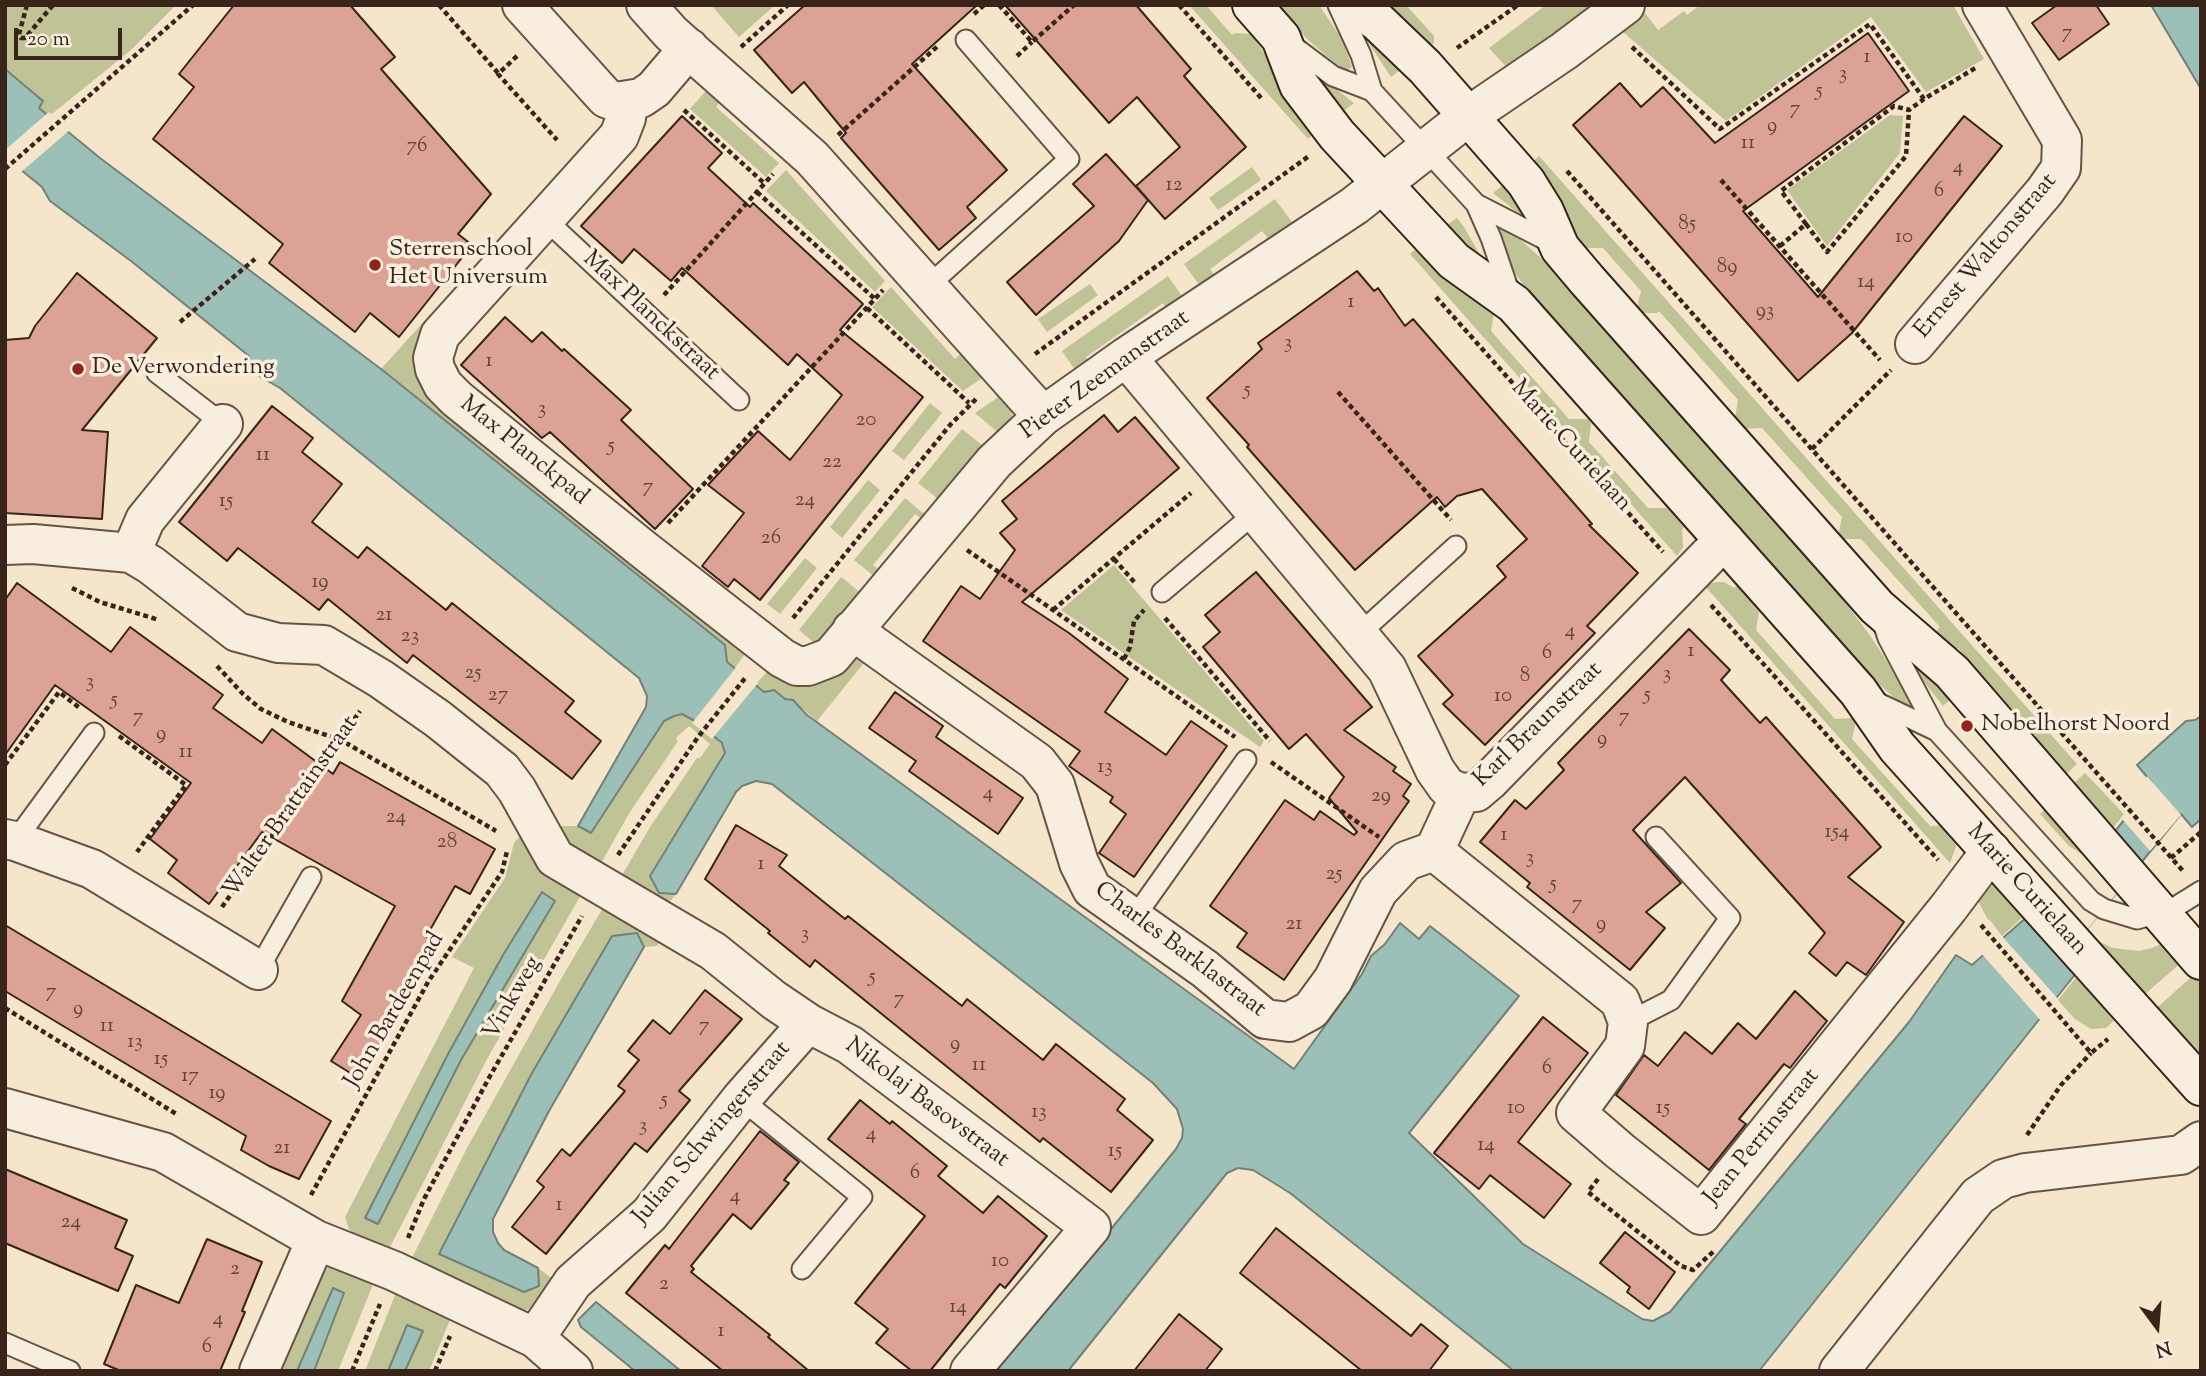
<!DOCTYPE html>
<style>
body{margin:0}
#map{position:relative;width:2206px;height:1376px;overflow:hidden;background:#f4e5cb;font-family:"Sorts Mill Goudy",serif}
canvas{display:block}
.frame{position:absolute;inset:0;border:7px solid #39241a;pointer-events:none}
.north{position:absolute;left:2122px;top:1292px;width:70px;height:70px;-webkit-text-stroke:5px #f8eedd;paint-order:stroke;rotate:164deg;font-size:19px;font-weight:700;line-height:28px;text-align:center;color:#39241a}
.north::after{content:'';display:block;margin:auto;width:24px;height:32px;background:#39241a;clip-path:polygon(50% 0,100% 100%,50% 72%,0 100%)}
.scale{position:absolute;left:14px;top:28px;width:108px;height:32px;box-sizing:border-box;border:4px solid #39241a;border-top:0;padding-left:9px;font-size:21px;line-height:24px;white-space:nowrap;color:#39241a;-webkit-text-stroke:5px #f8eedd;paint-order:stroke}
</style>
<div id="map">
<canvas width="2206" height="1376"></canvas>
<div class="frame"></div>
<div class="north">N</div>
<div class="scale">20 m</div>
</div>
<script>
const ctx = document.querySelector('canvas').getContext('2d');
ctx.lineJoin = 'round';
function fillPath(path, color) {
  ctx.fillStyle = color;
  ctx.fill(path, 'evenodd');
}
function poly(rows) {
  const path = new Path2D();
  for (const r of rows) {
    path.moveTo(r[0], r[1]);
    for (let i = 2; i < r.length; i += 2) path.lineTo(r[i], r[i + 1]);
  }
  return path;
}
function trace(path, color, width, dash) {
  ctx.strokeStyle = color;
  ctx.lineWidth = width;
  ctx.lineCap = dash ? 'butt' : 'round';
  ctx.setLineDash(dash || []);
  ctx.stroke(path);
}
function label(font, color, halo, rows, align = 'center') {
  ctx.font = font + ' "Sorts Mill Goudy",serif';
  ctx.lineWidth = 7;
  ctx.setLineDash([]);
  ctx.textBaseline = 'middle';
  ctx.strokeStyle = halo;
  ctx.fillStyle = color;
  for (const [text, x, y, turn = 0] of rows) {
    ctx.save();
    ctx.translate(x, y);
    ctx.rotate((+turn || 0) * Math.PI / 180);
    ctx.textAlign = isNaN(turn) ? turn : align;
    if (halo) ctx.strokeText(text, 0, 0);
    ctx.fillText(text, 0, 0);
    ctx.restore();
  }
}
const green = poly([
 [5,5,176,5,131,50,5,152],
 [711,5,775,5,739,37],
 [1189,5,1206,5,1232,35,1235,33,1251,34,1288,89,1320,128,1308,139],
 [1276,5,1319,5,1342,39,1352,67,1346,71,1329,58,1307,39],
 [1377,5,1406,5,1434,36,1434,43,1425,51],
 [1546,5,1596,5,1508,69,1489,48],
 [1700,5,1953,5,1984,59,1926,92,1871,17,1726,121,1623,32,1645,13,1658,30,1684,11,1687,15],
 [1362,33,1409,63,1391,77],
 [1311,73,1319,76,1354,103,1336,117],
 [711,85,725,94,716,107,779,163,766,177,690,109],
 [1890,115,1903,116,1900,153,1827,246,1787,190],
 [1539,156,2077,764,2058,782,2034,738,2036,736,1958,648,1955,650,1936,646,1937,630,1940,627,1861,539,1842,539,1838,536,1842,517,1762,428,1744,429,1735,418,1738,400,1659,311,1657,313,1641,313,1637,308,1641,291,1603,248,1583,248,1527,167],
 [1252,167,1261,180,1218,210,1209,198],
 [786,170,885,281,875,292,766,191],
 [1512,178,1527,220,1493,193],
 [1275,199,1294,225,1271,242,1262,231,1210,269,1217,279,1203,290,1184,264],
 [1457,218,1464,227,1483,260,1440,230],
 [1503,228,1512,232,1544,261,1828,580,1869,634,1911,698,1911,706,1906,708,1903,706,1861,668,1530,294,1512,269,1506,256,1499,232],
 [1423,243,1494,313,1491,331,1569,419,1588,419,1591,423,1589,442,1648,508,1667,508,1684,527,1682,530,1683,547,1677,556,1410,254],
 [1168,276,1186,302,1170,313,1163,303,1086,357,1093,367,1080,377,1062,351],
 [1090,284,1098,295,1047,332,1038,319],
 [891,287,955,359,966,349,988,374,963,391,872,307],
 [427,318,433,323,419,347,750,647,734,669,381,369],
 [1004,393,1011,406,1012,415,1011,424,1002,436,975,413],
 [930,403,942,413,904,460,892,451],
 [962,429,987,449,943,503,918,483],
 [868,480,880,490,842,538,830,527],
 [905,498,930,519,927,523,915,514,873,565,885,575,880,581,854,560],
 [805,558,817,568,780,614,767,604],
 [1114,565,1264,741,1260,747,1061,610],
 [841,577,867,598,817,645,799,630],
 [1716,582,1724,582,1734,588,1737,586,1759,612,1756,630,1835,719,1853,718,1856,721,1852,739,1930,826,1952,825,1959,838,1950,863,1705,586],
 [1904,646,1951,699,1943,706,1920,677,1905,652],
 [867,659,817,721,793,700,785,699,774,690,764,693,755,685,774,664],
 [682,714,695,721,714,736,722,743,725,753,650,876,659,893,676,894,662,911,617,884,650,827,697,758,700,758,710,744,689,726,676,738,678,741,630,812,597,870,548,826,578,826,591,833,664,721],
 [2085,773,2124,814,2106,837,2065,791],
 [2052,804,2087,854,2081,854,2068,845,2040,814],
 [525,831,582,893,487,1059,390,1247,354,1233,349,1229,345,1217,474,968,452,957,505,878,514,843],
 [542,892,555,901,461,1060,378,1224,365,1219,405,1137,448,1054,503,955],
 [2000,878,2026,914,2002,936,1989,919,1988,920,1977,899],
 [607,901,663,934,657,946,644,947,637,933,439,1254,539,1286,538,1268,557,1282,533,1307,526,1310,513,1311,409,1264,467,1148,561,979],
 [2172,939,2188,957,2138,1000,2096,940,2113,948,2139,951,2152,948],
 [2199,970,2201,972,2201,1068,2150,1014],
 [2079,974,2121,1014,2106,1028,2091,1029,2075,1019,2058,1000],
 [335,1263,374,1282,338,1371,314,1371,344,1294,333,1289,297,1371,268,1371,304,1285],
 [395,1295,450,1320,429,1371,405,1371,422,1331,408,1325,388,1371,365,1371]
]);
const water = poly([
 [2151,5,2201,5,2201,89,2151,5],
 [5,69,43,101,39,108,100,158,381,369,725,645,727,662,764,692,774,690,785,699,793,700,807,715,1294,1069,1362,974,1371,956,1385,944,1400,923,1419,939,1430,926,1519,996,1409,1133,1523,1244,1642,1319,1653,1321,1670,1312,1909,1022,1956,955,1972,965,2028,916,2038,927,2153,784,2137,765,2186,721,2195,720,2201,716,2201,819,2192,827,2181,814,2064,957,2077,972,1759,1371,1514,1371,1290,1193,1253,1170,1238,1168,1227,1173,1068,1371,996,1371,1176,1149,1182,1138,1183,1129,1177,1109,1153,1083,772,784,756,781,742,786,736,792,676,894,659,893,650,876,725,753,722,743,695,721,682,714,674,716,664,721,591,833,578,826,646,707,647,696,639,678,280,388,245,368,249,356,131,261,50,201,42,187,5,157,5,69],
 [542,892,555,901,461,1060,378,1224,365,1218,448,1054,503,955,542,892],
 [637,933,644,947,549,1111,493,1219,493,1232,498,1243,504,1250,538,1268,539,1286,524,1292,439,1254,532,1073,612,936,637,933],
 [333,1288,344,1293,314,1371,297,1371,333,1288],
 [596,1302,681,1371,635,1371,581,1327,578,1320,596,1302],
 [407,1325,423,1331,405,1371,388,1371,407,1325]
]);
const pier = poly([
 [49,112,71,129,20,173,5,162,5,150],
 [737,666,758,683,712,739,692,723],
 [2147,776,2181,815,2150,851,2122,819,2148,783,2145,780],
 [2110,835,2138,867,2075,945,2036,926],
 [2001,935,2059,1000,2042,1022,1981,953]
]);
const building = poly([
 [234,5,350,5,395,57,381,69,491,194,458,234,472,245,399,337,370,313,355,332,269,263,283,244,153,139,194,87,179,74,234,5],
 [805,5,977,5,912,64,1007,170,967,207,976,218,939,250,841,138,846,133,804,82,792,93,754,50,805,5],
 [1005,5,1136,5,1191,69,1184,76,1246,147,1165,219,1136,186,1180,147,1137,97,1109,123,1005,5],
 [2057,5,2096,5,2109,24,2059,60,2032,23,2057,5],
 [1868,33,1909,91,1743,211,1818,297,1964,116,2002,146,1852,333,1798,381,1573,125,1620,83,1641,107,1663,87,1715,143,1868,33],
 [682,116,722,153,708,168,750,207,753,203,863,304,840,330,923,397,760,600,734,579,728,587,702,566,744,513,708,485,758,431,790,460,842,395,797,354,788,365,682,268,671,281,634,249,622,263,581,226,682,116],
 [1106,154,1148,200,1119,241,1036,315,1007,282,1094,206,1073,184,1106,154],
 [1357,271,1374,291,1378,288,1405,326,1413,319,1592,524,1589,525,1638,573,1587,626,1595,633,1485,745,1443,704,1453,695,1418,656,1506,577,1497,566,1527,539,1482,489,1457,496,1445,507,1437,497,1355,570,1247,447,1249,445,1207,398,1262,349,1258,343,1357,271],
 [77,273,157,338,82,430,108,432,102,519,5,513,5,340,29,338,35,326,77,273],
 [505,317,532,342,542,332,562,351,564,349,631,410,621,420,693,489,655,529,550,432,542,438,461,365,505,317],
 [272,406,313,438,302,452,342,484,312,522,358,558,367,547,446,610,452,603,574,701,565,712,601,741,572,779,413,655,407,663,328,599,319,610,238,548,227,561,179,522,272,406],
 [1104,415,1118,432,1135,417,1179,468,1022,602,1069,633,1128,679,1105,712,1166,755,1191,721,1227,746,1134,877,1099,853,1126,814,1110,802,1113,797,1069,766,1080,751,923,641,961,586,980,599,1015,550,1000,533,1017,519,1002,501,1104,415],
 [1256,572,1372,707,1344,730,1396,767,1393,771,1411,784,1403,796,1409,801,1284,980,1237,947,1247,933,1210,906,1285,800,1314,820,1320,811,1354,835,1357,832,1329,798,1344,777,1306,734,1289,749,1203,647,1220,632,1205,615,1256,572],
 [17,583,111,652,130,627,223,695,213,708,262,743,272,729,333,774,340,762,495,849,470,894,455,886,426,937,436,943,360,1079,331,1061,361,1015,342,1001,395,906,262,832,209,904,168,873,177,860,150,839,191,783,55,685,5,755,5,600,17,583],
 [1689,629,1730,670,1721,680,1760,723,1766,717,1881,847,1848,877,1904,922,1866,975,1847,962,1836,976,1809,953,1825,933,1685,777,1633,830,1681,883,1646,912,1665,928,1630,970,1527,887,1530,883,1480,842,1515,800,1526,809,1564,770,1558,763,1689,629],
 [895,692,943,726,936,737,1023,798,998,834,909,771,916,761,869,728,895,692],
 [736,825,787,855,779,866,845,919,848,916,962,1006,967,999,1043,1060,1056,1044,1125,1099,1117,1110,1153,1140,1111,1192,1043,1138,1040,1142,815,960,810,967,768,933,770,931,705,879,736,825],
 [5,925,331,1121,299,1179,269,1166,241,1150,246,1136,5,991,5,925],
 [705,990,742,1019,679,1091,690,1100,647,1152,635,1143,546,1254,512,1227,544,1187,537,1181,562,1149,570,1156,625,1091,618,1086,639,1060,628,1051,653,1020,670,1034,705,990],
 [1795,991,1827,1021,1790,1068,1784,1064,1739,1119,1746,1124,1709,1170,1616,1095,1644,1055,1658,1066,1685,1032,1712,1054,1738,1023,1756,1039,1795,991],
 [1543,1017,1588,1053,1518,1142,1571,1184,1544,1218,1490,1175,1479,1189,1434,1153,1543,1017],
 [860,1100,890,1124,892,1121,947,1166,938,1176,983,1213,998,1196,1047,1236,1005,1288,1000,1284,930,1371,912,1371,876,1343,888,1329,855,1303,925,1216,828,1139,860,1100],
 [760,1131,799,1162,784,1180,789,1183,751,1229,733,1214,691,1266,694,1269,691,1272,770,1335,768,1337,809,1371,723,1371,626,1293,665,1245,669,1249,760,1131],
 [5,1169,127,1220,115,1248,133,1256,118,1291,5,1243,5,1169],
 [1276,1228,1411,1336,1421,1324,1448,1346,1429,1371,1362,1371,1240,1273,1276,1228],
 [1625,1232,1675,1272,1649,1309,1627,1292,1630,1287,1600,1263,1625,1232],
 [207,1239,262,1262,242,1311,245,1312,220,1371,121,1371,104,1364,136,1285,179,1303,207,1239],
 [1179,1314,1222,1349,1205,1371,1134,1371,1179,1314]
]);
const path = poly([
 [27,5,19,34,21,38,25,38,53,5],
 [439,5,498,73],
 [999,5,1032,42,1074,5],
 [1179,5,1262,99],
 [974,14,984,5],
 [741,47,788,5],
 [1632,47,1720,129,1870,24,1924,99,1977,67],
 [1457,48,1518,5],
 [517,56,498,74,557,140],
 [1017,56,1032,42],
 [684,110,765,184],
 [838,135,939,45],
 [5,169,193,5],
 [1567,171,2183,871],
 [1721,180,1880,360],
 [757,192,875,299],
 [1806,224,1827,252,1906,156,1909,110],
 [1780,246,1806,224,1781,191,1894,106,1909,110,1924,99],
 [664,295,773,174],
 [1436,297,1663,552],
 [867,308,969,403],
 [180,322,255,259],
 [1035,354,1309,156],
 [1338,392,1451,520],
 [1812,449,1891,370],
 [668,523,883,290],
 [967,550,1235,737],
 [1114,559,1136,584],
 [72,588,100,602,159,620],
 [1711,605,1938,860],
 [1053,610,1191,493],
 [793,618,950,425,978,397],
 [1165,618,1270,741],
 [1124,659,1130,647,1134,621,1144,610],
 [217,666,243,694,261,709,288,722,341,740,496,831],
 [119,736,186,785,137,852],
 [1271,762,1379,837],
 [5,765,59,692,81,709],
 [618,855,698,737,746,677],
 [2171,858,2201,832],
 [222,907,360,711],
 [1981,925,2091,1053,2108,1039],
 [5,1008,178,1115],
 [2027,1135,2061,1085,2091,1053],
 [1598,1179,1588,1192,1681,1266,1693,1270,1714,1251],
 [311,1195,428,982,502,872,507,851],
 [408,1238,424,1199,490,1076,582,916],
 [352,1371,380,1304],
 [435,1371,450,1336]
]);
const lane = poly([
 [1338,5,1361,55,1372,91,1476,204,1491,238,1511,297],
 [1289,43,1333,76,1372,91],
 [1476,204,1556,245],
 [546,220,739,400],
 [928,286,1069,159,966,40],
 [157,373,223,424],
 [1162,592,1255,513],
 [1883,623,1888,638,1937,731,2091,901,2104,909,2137,919,2172,909,2201,891],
 [1358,635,1456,546],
 [1874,701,1937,731],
 [15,841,94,733],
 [1134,918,1246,760],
 [258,970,311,877],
 [1628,1022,1671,1000,1730,918,1656,837],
 [741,1099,862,1197,802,1269],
 [5,1343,70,1371]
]);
const street = poly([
 [522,5,606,98,616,102,641,98,654,89,689,48],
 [646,5,671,33,812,158,1043,416],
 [628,101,626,118,619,136,440,335,433,358,435,369,443,385,457,399,644,550,782,658,797,666,808,666,831,657,994,462,1043,416,1126,357,1354,206,1467,117,1564,51,1625,5],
 [1915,344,2045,191,2061,168,2062,140,1982,5],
 [1126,357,1387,669,1435,770,1447,787,1461,793,1476,792,1489,781,1724,540],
 [5,545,33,544,131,553,151,565,237,632,278,643,324,645,381,679,438,719,502,770,517,790,555,858,713,951,774,1000,808,1023,850,1045,1091,1227,970,1371],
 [131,553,145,520,223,424],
 [852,630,1037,762,1055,785,1079,863,1092,889,1205,969,1265,1019,1289,1022,1311,1010,1333,980,1378,891,1406,861,1434,851,1461,793],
 [5,839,15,841,92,869,258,970],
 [1434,851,1620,1001,1628,1022,1625,1046,1576,1113,1620,1151,1701,1215,1949,907,1991,851],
 [5,1108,163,1152,316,1240,394,1271,535,1338,573,1371],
 [535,1338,573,1282,649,1215,741,1099,808,1023],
 [259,1371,316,1240],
 [1839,1371,1978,1196,2003,1179,2025,1173,2181,1155,2201,1141]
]);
const secondary = poly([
 [1252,5,1281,38,1299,85,1337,135,1454,261,1514,304,1858,691,1897,747,2201,1086],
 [1354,5,1378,22,1425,67,1526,182,1544,211,1560,248,1587,280,1877,607,1952,672,2201,960]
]);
const markers = [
 [375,265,7,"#8f2418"],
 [78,369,7,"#8f2418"],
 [1967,726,7,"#8f2418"]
];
const numberNames = [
 ["7",2067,34],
 ["1",1867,58],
 ["3",1843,75],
 ["5",1819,92],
 ["7",1795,110],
 ["9",1772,127],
 ["11",1748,144],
 ["76",417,147],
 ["4",1958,168],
 ["12",1174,186],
 ["6",1939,192],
 ["85",1687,225],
 ["10",1904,238],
 ["89",1727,268],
 ["14",1866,283],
 ["1",1351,303],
 ["93",1765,312],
 ["3",1288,344],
 ["1",489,362],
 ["5",1247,391],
 ["3",542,410],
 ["20",866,421],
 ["5",611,447],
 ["11",263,456],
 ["22",832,463],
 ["7",648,488],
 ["24",805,501],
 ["15",226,502],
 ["26",771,539],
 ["19",320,583],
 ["21",384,616],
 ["4",1570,632],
 ["23",410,637],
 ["1",1691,652],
 ["6",1547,654],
 ["25",473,674],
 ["3",1667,675],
 ["8",1525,677],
 ["3",90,683],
 ["27",498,696],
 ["5",1647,696],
 ["10",1503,697],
 ["5",114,701],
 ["7",138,718],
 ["7",1624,718],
 ["9",161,735],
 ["9",1602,740],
 ["11",186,753],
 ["13",1105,768],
 ["4",988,794],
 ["29",1381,797],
 ["24",396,818],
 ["154",1837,833],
 ["1",1504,836],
 ["28",447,843],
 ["3",1530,859],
 ["1",761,865],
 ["25",1334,875],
 ["5",1553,885],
 ["7",1577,905],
 ["21",1294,925],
 ["9",1601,925],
 ["3",805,935],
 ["5",872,978],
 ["7",51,993],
 ["7",899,1000],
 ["9",78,1010],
 ["11",107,1027],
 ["7",704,1027],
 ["13",135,1043],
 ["9",955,1045],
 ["15",161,1060],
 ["11",979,1066],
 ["6",1547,1069],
 ["17",190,1077],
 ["19",217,1094],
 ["5",664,1101],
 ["10",1516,1109],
 ["15",1663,1109],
 ["13",1039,1113],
 ["3",643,1127],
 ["4",871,1135],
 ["14",1486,1146],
 ["21",282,1149],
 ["15",1115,1152],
 ["6",915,1174],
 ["4",735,1197],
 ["1",559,1206],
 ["24",71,1223],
 ["10",1000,1262],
 ["2",235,1270],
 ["2",664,1285],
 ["14",958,1308],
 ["4",218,1320],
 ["1",721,1332],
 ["6",207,1348]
];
const poiNames = [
 ["Sterrenschool",389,251],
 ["Het Universum",389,279],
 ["De Verwondering",92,369],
 ["Nobelhorst Noord",1981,726]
];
const streetNames = [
 ["Ernest Waltonstraat",1987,257,-50],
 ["Max Planckstraat",650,317,43],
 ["Pieter Zeemanstraat",1106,376,-36],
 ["Marie Curielaan",1570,447,48],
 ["Max Planckpad",523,452,39],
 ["Karl Braunstraat",1539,726,-44],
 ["Walter Brattainstraat",292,808,-55],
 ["Marie Curielaan",2026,891,48],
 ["Charles Barklastraat",1179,951,37],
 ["Vinkweg",514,999,-60],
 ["John Bardeenpad",396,1011,-60],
 ["Nikolaj Basovstraat",926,1104,37],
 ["Julian Schwingerstraat",713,1134,-50],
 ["Jean Perrinstraat",1763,1138,-51]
];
fillPath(green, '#bfc395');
fillPath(water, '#9cbfb7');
trace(water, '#748178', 2);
fillPath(pier, '#f4e5cb');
fillPath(building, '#dca296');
trace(building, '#39241a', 2);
trace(lane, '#685446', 23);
trace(street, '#685446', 42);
trace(secondary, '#39241a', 42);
trace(path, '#39241a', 4.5, [5, 3.5]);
trace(lane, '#f8eedd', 19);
trace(street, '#f8eedd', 38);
trace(secondary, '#f8eedd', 38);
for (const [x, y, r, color] of markers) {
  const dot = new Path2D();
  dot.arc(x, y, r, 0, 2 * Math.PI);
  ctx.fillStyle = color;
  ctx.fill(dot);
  trace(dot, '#f8eedd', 2.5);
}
label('21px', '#624439', null, numberNames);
label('24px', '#39241a', '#f8eedd', poiNames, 'left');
label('24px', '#39241a', '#f8eedd', streetNames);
</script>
